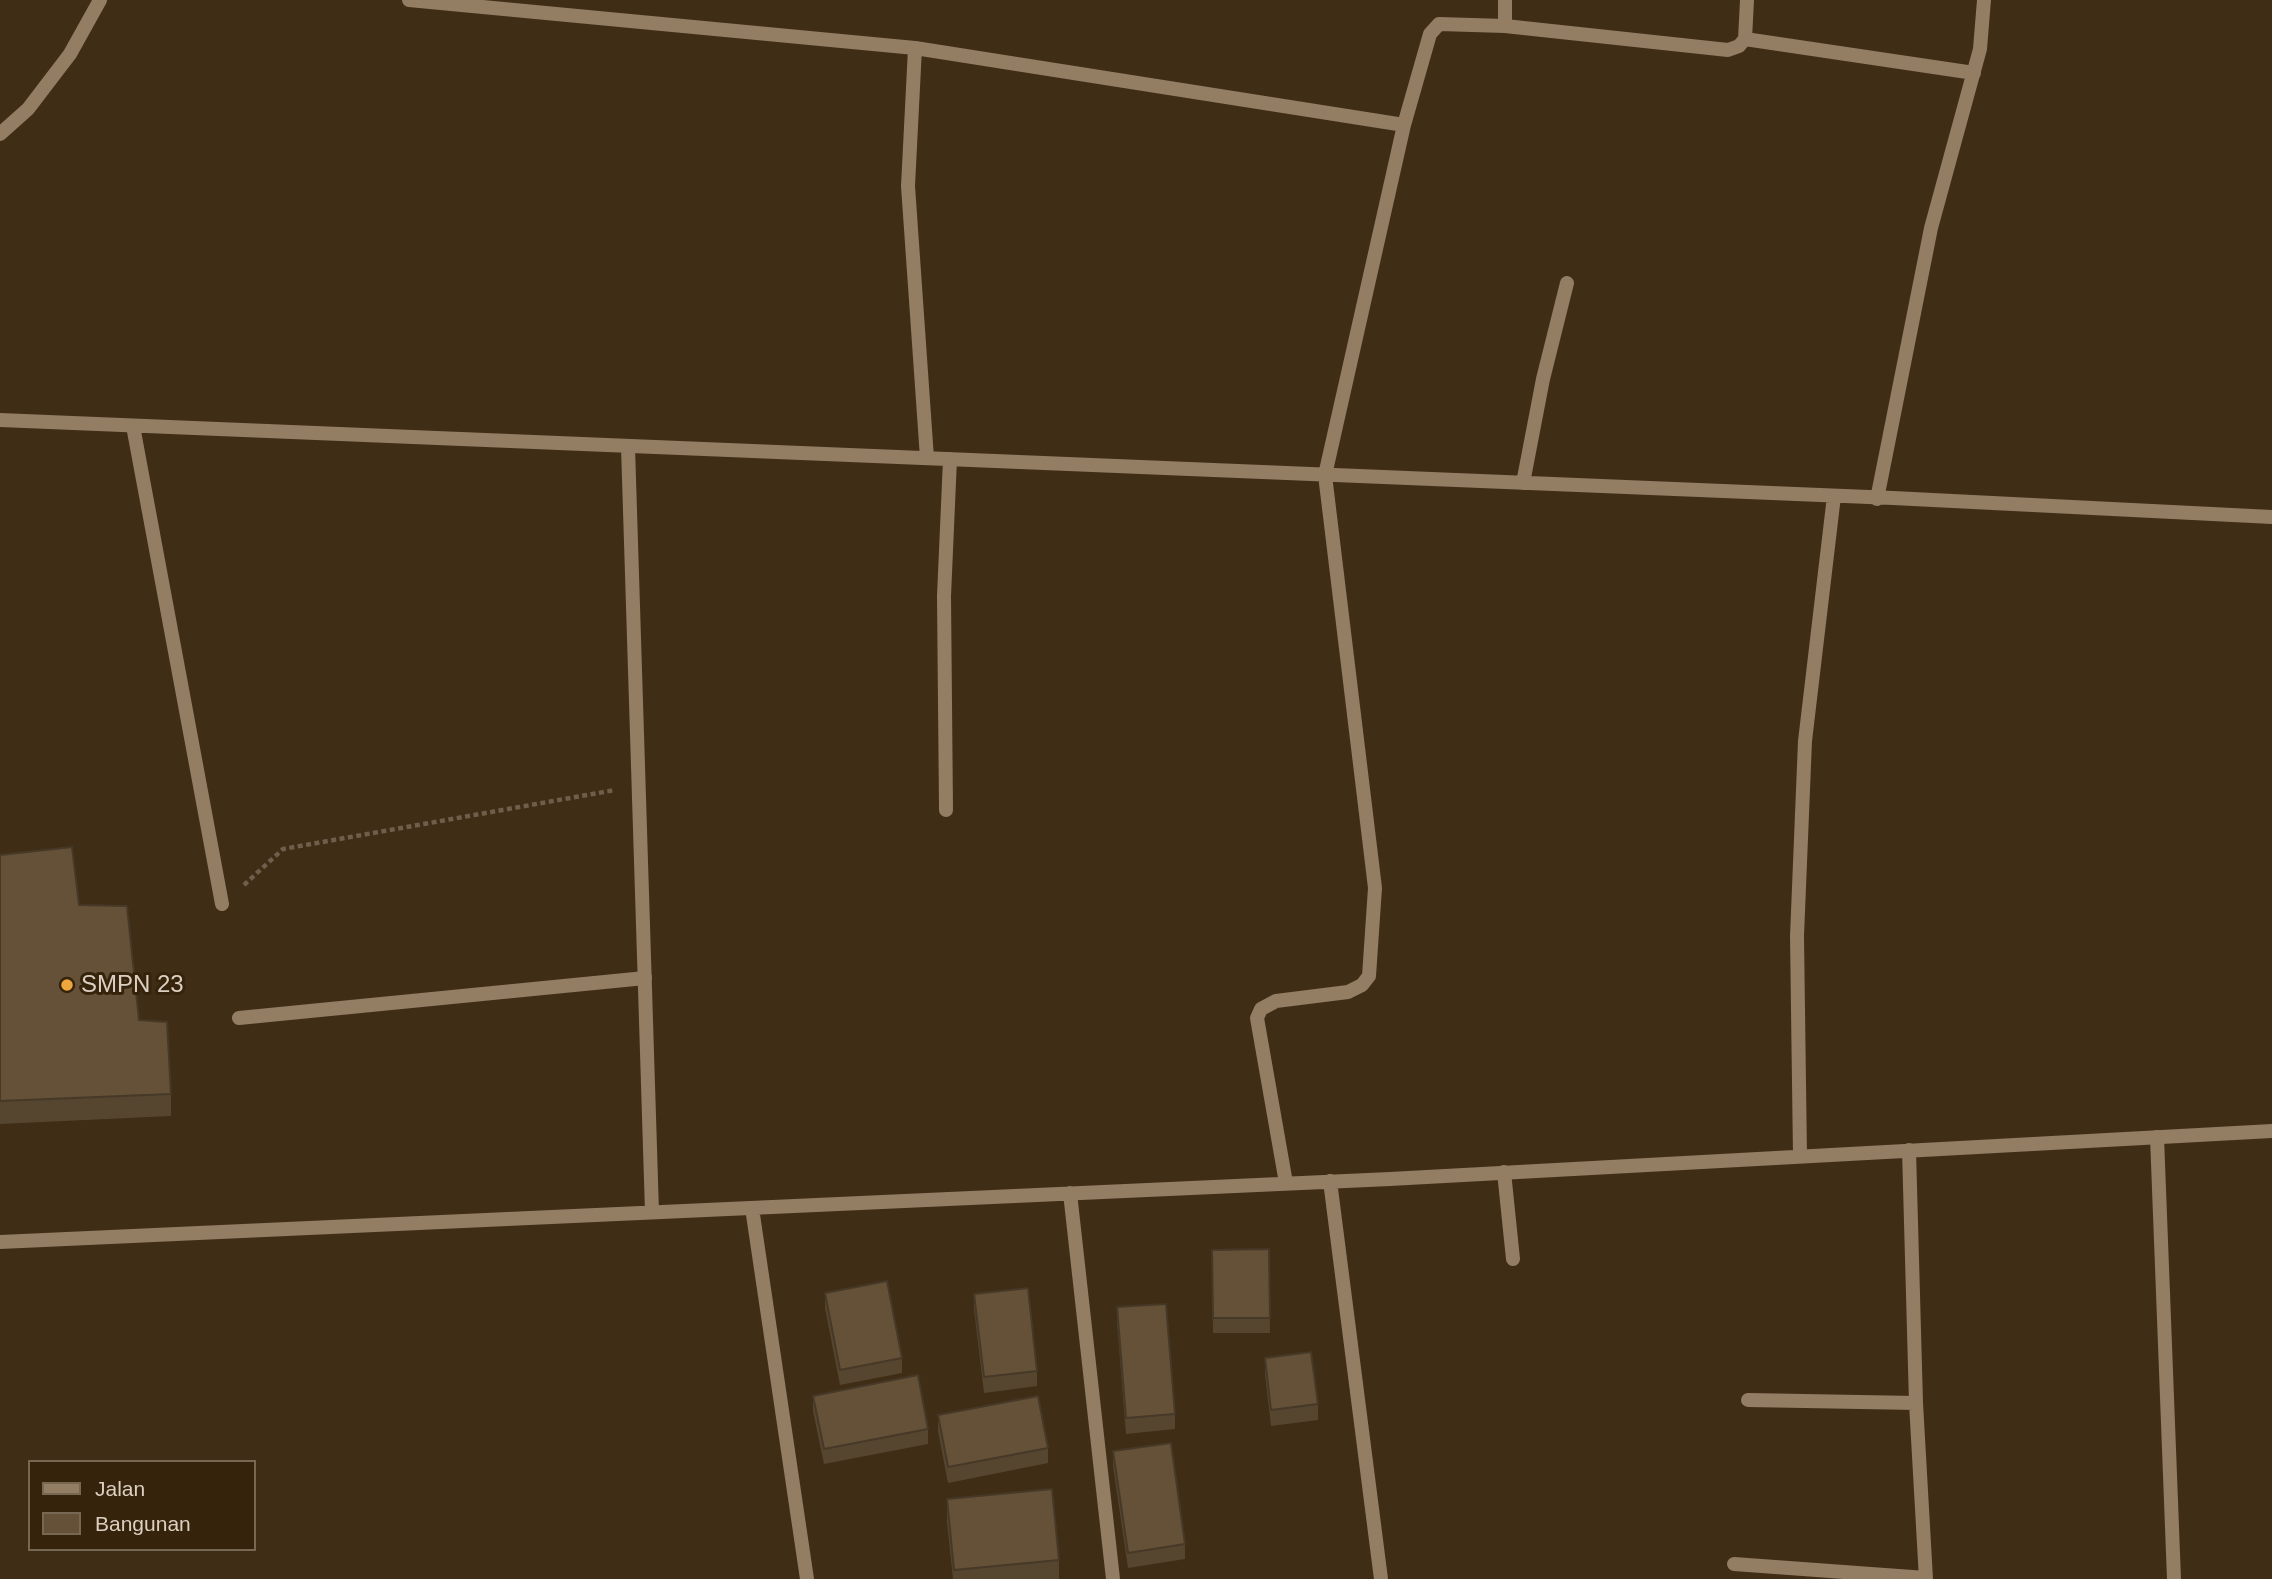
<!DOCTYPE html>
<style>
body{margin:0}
#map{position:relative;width:2272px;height:1579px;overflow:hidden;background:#3f2d16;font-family:Helvetica,sans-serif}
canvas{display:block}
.legend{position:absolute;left:28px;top:1460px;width:228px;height:91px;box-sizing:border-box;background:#35230b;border:2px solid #776854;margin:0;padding:9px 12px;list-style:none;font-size:21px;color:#dbcfc2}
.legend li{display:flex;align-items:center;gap:14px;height:35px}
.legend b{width:35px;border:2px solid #776854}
</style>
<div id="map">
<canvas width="2272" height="1579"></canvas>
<ul class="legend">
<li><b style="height:9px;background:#937d63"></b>Jalan</li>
<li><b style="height:19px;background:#645138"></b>Bangunan</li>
</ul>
</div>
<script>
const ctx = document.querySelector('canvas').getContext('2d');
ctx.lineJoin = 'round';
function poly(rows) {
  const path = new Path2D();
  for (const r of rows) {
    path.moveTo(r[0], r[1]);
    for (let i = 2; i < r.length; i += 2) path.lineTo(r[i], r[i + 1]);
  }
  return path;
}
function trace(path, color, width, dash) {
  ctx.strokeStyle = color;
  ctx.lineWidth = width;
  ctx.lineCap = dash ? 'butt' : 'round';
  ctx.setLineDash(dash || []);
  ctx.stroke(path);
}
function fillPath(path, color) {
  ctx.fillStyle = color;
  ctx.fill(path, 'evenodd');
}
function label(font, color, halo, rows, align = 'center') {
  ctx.font = font + ' Helvetica,sans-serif';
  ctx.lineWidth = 6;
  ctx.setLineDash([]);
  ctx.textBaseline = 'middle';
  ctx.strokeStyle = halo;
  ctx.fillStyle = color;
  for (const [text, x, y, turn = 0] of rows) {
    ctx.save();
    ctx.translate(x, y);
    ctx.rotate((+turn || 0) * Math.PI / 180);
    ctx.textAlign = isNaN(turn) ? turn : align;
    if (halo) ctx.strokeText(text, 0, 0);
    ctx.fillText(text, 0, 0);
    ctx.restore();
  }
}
const path = poly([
 [244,885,283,849,615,790]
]);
const lane = poly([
 [239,1018,645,978],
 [2157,1137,2174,1579],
 [1504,1172,1513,1259]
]);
const street = poly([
 [409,0,915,48,1404,125],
 [1505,26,1505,0],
 [1745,39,1974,73],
 [915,48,908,186,927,458],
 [0,134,28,109,70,54,100,0],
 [0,420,1893,498,2272,517],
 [133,426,222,904],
 [628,447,652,1212],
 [1523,483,1543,379,1567,283],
 [1877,499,1931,228,1980,49,1984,0],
 [946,810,944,596,950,459],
 [1909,1150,1916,1403,1926,1579],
 [1800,1156,1797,936,1805,741,1834,496],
 [1330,1181,1381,1579],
 [1286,1183,1257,1018,1261,1009,1276,1001,1348,992,1362,985,1369,976,1375,888,1325,475,1404,125,1430,34,1439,24,1505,26,1728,50,1739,46,1745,39,1747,0],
 [1070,1193,1113,1579],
 [752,1208,807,1579],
 [0,1242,1390,1179,2272,1131],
 [1748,1400,1916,1403],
 [1734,1564,1926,1578]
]);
const wall = poly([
 [0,855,79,905,139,1020,171,1094,171,1116,0,1124],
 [1269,1249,1270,1333,1213,1333,1212,1250],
 [825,1293,902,1358,902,1373,840,1385,825,1308],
 [974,1294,1037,1371,1037,1386,984,1393,974,1309],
 [1117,1307,1175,1414,1175,1429,1126,1434,1117,1323],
 [1265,1358,1318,1404,1318,1420,1271,1426,1265,1374],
 [813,1396,928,1429,928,1444,824,1464,813,1411],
 [938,1415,1048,1448,1048,1463,948,1483,938,1431],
 [1113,1451,1185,1544,1185,1559,1128,1568,1113,1466],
 [947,1499,1059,1560,1059,1579,953,1579,947,1522]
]);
const building = poly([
 [72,847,79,905,127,906,139,1020,167,1022,171,1094,0,1101,0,855,72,847],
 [1269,1249,1270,1318,1213,1318,1212,1250,1269,1249],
 [887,1281,902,1358,840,1370,825,1293,887,1281],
 [1028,1288,1037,1371,984,1377,974,1294,1028,1288],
 [1166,1304,1175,1414,1126,1418,1117,1307,1166,1304],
 [1311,1352,1318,1404,1271,1410,1265,1358,1311,1352],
 [918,1375,928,1429,824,1449,813,1396,918,1375],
 [1038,1396,1048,1448,948,1467,938,1415,1038,1396],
 [1171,1443,1185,1544,1128,1553,1113,1451,1171,1443],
 [1052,1489,1059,1560,954,1570,947,1499,1052,1489]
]);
const markers = [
 [67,985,7,"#efa73d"]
];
const poiNames = [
 ["SMPN 23",81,985]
];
trace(path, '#6f5e4b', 4.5, [5, 3.5]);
trace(lane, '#937d63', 14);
trace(street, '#937d63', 14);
fillPath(wall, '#564630');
fillPath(building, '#645138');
trace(building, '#463927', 2);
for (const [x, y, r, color] of markers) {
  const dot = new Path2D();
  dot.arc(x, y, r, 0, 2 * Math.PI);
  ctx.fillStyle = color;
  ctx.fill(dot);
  trace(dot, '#35230b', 2.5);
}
label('24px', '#dbcfc2', '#35230b', poiNames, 'left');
</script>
